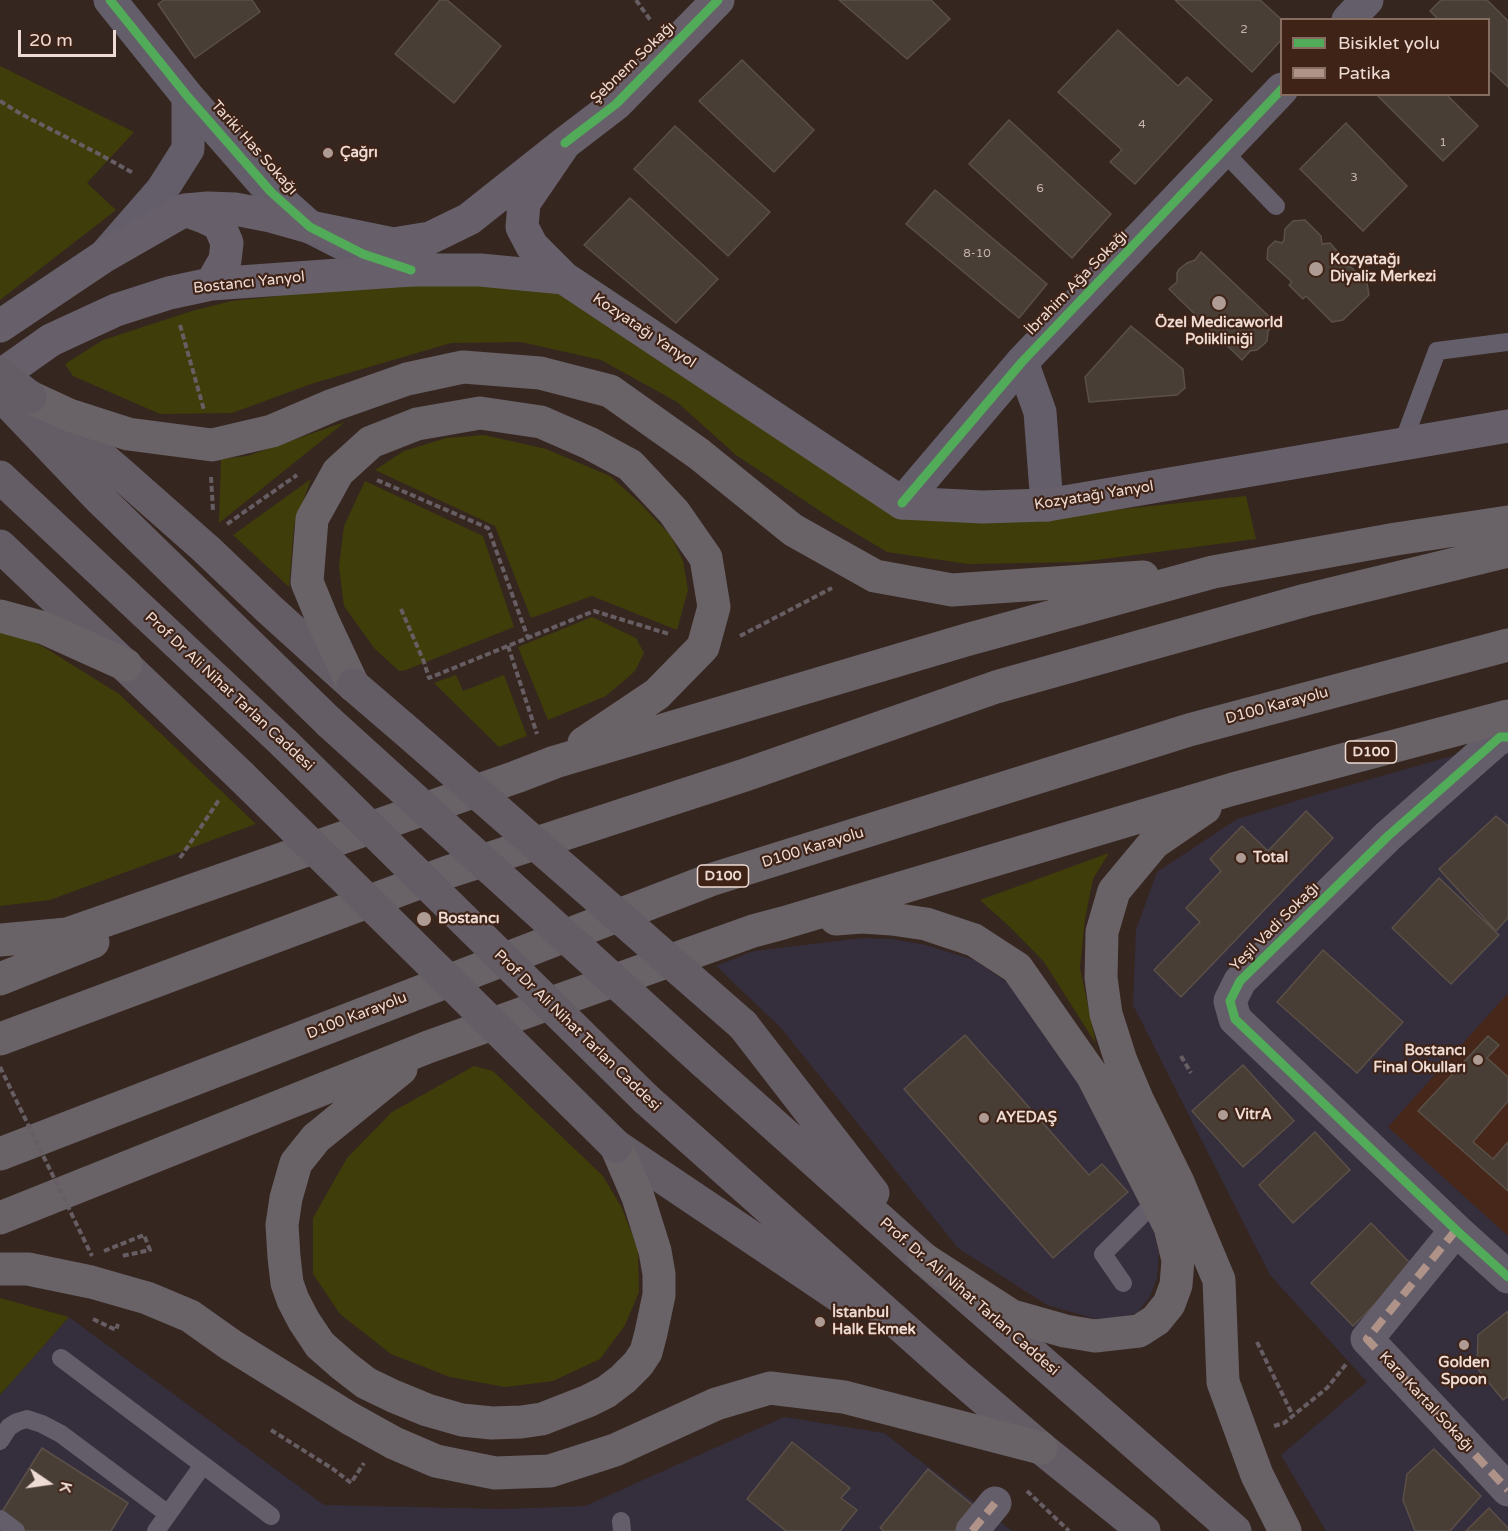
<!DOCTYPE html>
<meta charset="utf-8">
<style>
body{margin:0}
#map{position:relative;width:1508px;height:1531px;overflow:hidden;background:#362620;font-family:"Varela Round",sans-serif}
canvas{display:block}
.legend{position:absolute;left:1280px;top:18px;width:210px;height:78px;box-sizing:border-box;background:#3f2317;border:2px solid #856d62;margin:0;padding:8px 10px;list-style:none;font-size:18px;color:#eedbd3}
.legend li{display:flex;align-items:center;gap:12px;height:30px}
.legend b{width:30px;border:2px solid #856d62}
.north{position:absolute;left:18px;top:1453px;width:60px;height:60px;-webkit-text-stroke:4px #3f2317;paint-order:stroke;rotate:103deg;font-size:16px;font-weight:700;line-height:24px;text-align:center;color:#eedbd3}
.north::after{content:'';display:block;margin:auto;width:21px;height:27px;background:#eedbd3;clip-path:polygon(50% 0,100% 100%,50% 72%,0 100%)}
.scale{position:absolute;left:18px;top:30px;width:98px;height:27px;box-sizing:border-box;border:3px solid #eedbd3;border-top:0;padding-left:8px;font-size:18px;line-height:21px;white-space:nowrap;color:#eedbd3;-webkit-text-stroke:4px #3f2317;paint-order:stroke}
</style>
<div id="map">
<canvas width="1508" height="1531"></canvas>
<ul class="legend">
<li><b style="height:8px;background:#51ab58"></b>Bisiklet yolu</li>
<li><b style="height:8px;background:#af9288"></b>Patika</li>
</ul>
<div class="north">K</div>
<div class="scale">20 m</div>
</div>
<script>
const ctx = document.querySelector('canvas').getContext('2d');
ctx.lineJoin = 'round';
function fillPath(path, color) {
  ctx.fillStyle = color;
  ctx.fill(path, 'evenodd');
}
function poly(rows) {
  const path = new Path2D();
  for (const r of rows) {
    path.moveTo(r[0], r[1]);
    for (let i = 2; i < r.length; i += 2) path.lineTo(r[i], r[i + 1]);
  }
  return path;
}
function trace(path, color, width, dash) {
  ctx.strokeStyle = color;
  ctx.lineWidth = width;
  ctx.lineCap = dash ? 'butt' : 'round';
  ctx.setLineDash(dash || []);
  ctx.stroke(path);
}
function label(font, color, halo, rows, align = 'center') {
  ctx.font = font + ' "Varela Round",sans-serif';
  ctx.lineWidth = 4.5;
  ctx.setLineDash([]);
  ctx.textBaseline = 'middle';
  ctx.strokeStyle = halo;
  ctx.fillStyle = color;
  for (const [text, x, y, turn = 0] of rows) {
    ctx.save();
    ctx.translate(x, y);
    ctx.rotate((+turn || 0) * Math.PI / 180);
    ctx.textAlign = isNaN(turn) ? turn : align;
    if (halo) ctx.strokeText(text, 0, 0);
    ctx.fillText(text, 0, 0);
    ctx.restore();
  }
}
const commercial = poly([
 [1508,740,1508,1531,1326,1531,1281,1455,1367,1382,1270,1275,1133,1005,1136,930,1157,872,1237,819,1322,793],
 [863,938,892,939,926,945,974,960,1017,989,1073,1068,1151,1219,1159,1253,1157,1278,1150,1297,1137,1313,1118,1319,1099,1320,1047,1305,958,1248,781,1028,716,966,754,951],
 [69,1317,324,1505,503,1509,585,1506,784,1417,884,1433,1012,1531,0,1531,0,1395]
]);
const built = poly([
 [1508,993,1508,1236,1388,1127]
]);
const green = poly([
 [0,66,134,132,87,183,116,210,0,300],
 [425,275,551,288,901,517,1076,514,1246,496,1256,539,1081,562,968,564,887,552,832,519,736,455,677,402,601,360,521,342,451,343,311,384,232,413,160,414,73,376,65,364,103,340,195,310,232,301,307,293],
 [345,422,219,523,221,459,247,456],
 [484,435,546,449,610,476,641,504,671,536,683,561,688,590,677,630,592,596,531,618,495,526,375,470,404,451,446,438],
 [311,479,294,526,289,587,233,535],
 [365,481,483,536,514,627,406,670,399,671,374,648,344,606,339,566,344,526],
 [592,617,636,638,644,653,635,671,606,696,548,720,518,647],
 [0,631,19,634,47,649,119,694,256,824,50,900,0,906],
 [456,675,463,691,504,675,527,736,499,747,434,683],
 [1109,853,1093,879,1085,919,1080,968,1096,1044,1044,962,1012,929,980,900],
 [474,1066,493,1071,603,1176,622,1208,638,1250,639,1292,625,1325,600,1359,553,1381,505,1387,450,1377,391,1354,340,1314,313,1274,313,1218,347,1158,392,1112],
 [0,1298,69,1317,0,1395]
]);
const building = poly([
 [164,0,252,0,260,12,195,58,158,4,164,0],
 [440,0,447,0,501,46,454,103,395,54,440,0],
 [839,0,931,0,950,19,907,59,839,0],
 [1175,0,1260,0,1282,20,1282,39,1252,72,1175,0],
 [1441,0,1487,0,1508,21,1508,87,1488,68,1488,20,1439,20,1430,11,1441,0],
 [1118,30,1178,86,1187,77,1212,100,1135,184,1110,162,1122,150,1058,92,1118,30],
 [742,60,814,130,774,172,699,101,742,60],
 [1376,94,1446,94,1478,126,1443,161,1376,94],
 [1009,120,1111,214,1072,258,969,164,1009,120],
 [1346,123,1407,186,1363,231,1300,169,1346,123],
 [675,126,770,212,728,256,634,169,675,126],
 [935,190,1047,284,1019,318,906,224,935,190],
 [630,198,718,279,676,323,584,245,630,198],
 [1305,220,1321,236,1322,244,1330,243,1343,258,1343,264,1345,266,1351,267,1367,283,1369,295,1343,320,1332,322,1306,296,1303,299,1289,285,1292,282,1267,259,1268,248,1275,241,1282,243,1284,240,1285,229,1293,221,1305,220],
 [1201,252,1276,323,1268,331,1267,341,1263,345,1257,350,1250,351,1242,360,1169,289,1177,282,1177,273,1179,269,1187,263,1195,260,1201,252],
 [1131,326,1183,369,1185,388,1177,395,1089,402,1085,377,1131,326],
 [1306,811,1333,838,1181,997,1154,970,1200,922,1186,908,1221,871,1210,859,1242,826,1268,851,1306,811],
 [1496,816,1508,826,1508,918,1496,931,1439,869,1496,816],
 [1439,878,1499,935,1451,984,1392,928,1439,878],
 [1323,950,1403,1022,1357,1073,1277,1002,1323,950],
 [965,1035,1089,1175,1102,1164,1128,1192,1053,1258,904,1089,965,1035],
 [1488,1036,1499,1045,1487,1058,1508,1077,1508,1101,1473,1142,1493,1159,1508,1142,1508,1191,1418,1111,1488,1036],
 [1243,1065,1294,1121,1243,1167,1192,1111,1243,1065],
 [1315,1132,1350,1170,1293,1223,1259,1185,1315,1132],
 [1371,1223,1413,1266,1353,1326,1311,1283,1371,1223],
 [1508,1311,1508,1396,1503,1400,1477,1368,1478,1335,1508,1311],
 [792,1442,850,1488,841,1498,857,1510,840,1531,786,1531,747,1499,792,1442],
 [42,1448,128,1503,111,1531,24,1531,0,1515,42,1448],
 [1434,1449,1481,1496,1450,1531,1415,1531,1403,1500,1407,1474,1434,1449],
 [928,1469,980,1511,965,1531,884,1531,880,1528,928,1469],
 [1489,1508,1508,1528,1508,1531,1466,1531,1489,1508]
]);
const path = poly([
 [636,0,651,21],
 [0,101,21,114,99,154,133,173],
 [180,325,204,410],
 [211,477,213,511],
 [377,480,488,528,528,638],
 [227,524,297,475],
 [401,609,424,662,429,678,594,611,669,634],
 [740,636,832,588],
 [508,646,537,734],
 [180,858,219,800],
 [1181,1056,1191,1073],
 [104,1251,144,1235,150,1250,122,1256],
 [93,1319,116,1330,118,1324],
 [1257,1342,1293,1416],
 [1274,1426,1284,1423,1327,1388,1347,1363],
 [271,1430,333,1469,351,1483,364,1463],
 [1027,1491,1069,1531]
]);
const lane = poly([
 [1223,151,1276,206],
 [1402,445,1437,351,1508,342],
 [1123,1283,1103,1254,1156,1201],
 [61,1358,271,1516],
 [0,1441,9,1427,17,1422,27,1419,42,1424,61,1434,168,1514],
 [0,1519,16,1531],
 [621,1521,622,1531],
 [156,1531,203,1465]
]);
const street = poly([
 [110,0,188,97,271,192,310,227,363,254,411,270],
 [1348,20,1367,0],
 [107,253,162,190,188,149,188,97],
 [1022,362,1040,412,1047,505],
 [902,503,1022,362,1282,89],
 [1508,737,1500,737,1388,836,1240,981,1230,1001,1235,1019,1456,1230,1508,1277],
 [1456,1230,1367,1339,1508,1490],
 [972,1531,995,1503]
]);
const secondary = poly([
 [565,143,524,203,522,227,532,246,564,278,902,503,982,507,1047,505,1508,426],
 [185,210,204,217,219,224,227,243,225,260,211,284],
 [0,326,103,257,185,210,208,208,235,209,271,216,310,227,393,244,430,238,469,219,565,143,616,104,718,0],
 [0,376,51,340,116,310,169,293,211,284,411,270,480,270,564,278]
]);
const primary = poly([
 [0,394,98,497,329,722],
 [39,404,120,473,206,549,269,609,353,685],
 [0,477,285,744],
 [0,546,241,776],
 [743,1025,873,1193],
 [704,1062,924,1259,1235,1531],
 [646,1099,956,1375,1041,1448,1144,1531],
 [616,1146,848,1302]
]);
const highway = poly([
 [30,397,69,415,128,434,212,445,272,431,333,405,407,379,463,367,540,373,610,391,699,454,793,530,875,576,952,590,1143,577],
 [0,616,44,628,126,665],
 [353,685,323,621,307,582,312,519,338,472,371,442,417,424,480,413,541,422,589,443,630,465,674,512,706,558,714,607,703,647,657,694,584,743],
 [1205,808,1154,843,1114,891,1102,932,1101,978,1106,1014,1121,1061,1137,1099,1177,1180,1219,1280,1223,1382,1257,1475,1285,1531],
 [836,919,862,917,892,919,926,924,974,940,1017,968,1092,1075,1170,1227,1178,1260,1176,1285,1169,1304,1156,1320,1139,1331,1095,1336,1065,1331,1012,1316,924,1259],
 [0,940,67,934,516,777,555,762,966,640,1213,572,1396,539,1508,522],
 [0,979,93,942],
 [0,1039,448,872,745,775,996,687,1306,600,1508,551],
 [401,1069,316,1138,296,1163,286,1198,282,1225,284,1257,287,1283,293,1300,304,1321,320,1345,344,1366,366,1383,393,1396,427,1410,462,1420,492,1423,521,1422,542,1419,588,1401,606,1392,623,1379,638,1364,646,1352,651,1333,659,1295,659,1274,655,1251,638,1197,616,1146],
 [0,1154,710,880,1189,730,1508,645],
 [0,1218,428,1047,753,931,783,923,1233,789,1508,716],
 [0,1269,28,1269,91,1282,147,1298,190,1316,231,1345,349,1418,394,1443,436,1461,495,1473,550,1471,615,1450,716,1404,770,1388,844,1397,1041,1448]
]);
const pathBridge = poly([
 [0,1067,92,1256]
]);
const primaryBridge = poly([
 [0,374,30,397],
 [353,685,410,734,743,1025],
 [329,722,704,1062],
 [285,744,646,1099],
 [241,776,616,1146]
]);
const quiet = poly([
 [1456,1230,1367,1339,1508,1490],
 [972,1531,995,1503]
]);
const cycleway = poly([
 [110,0,188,97,271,192,310,227,363,254,411,270],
 [565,143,616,104,718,0],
 [902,503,1022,362,1282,89],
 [1508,737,1500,737,1388,836,1240,981,1230,1001,1235,1019,1456,1230,1508,1277]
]);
const markers = [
 [328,153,6,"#ae9c94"],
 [1316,269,8,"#ae9c94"],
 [1219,303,8,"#ae9c94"],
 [1241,858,6,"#ae9c94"],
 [424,919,8,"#ae9c94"],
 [1478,1060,6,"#ae9c94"],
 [1223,1115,6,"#ae9c94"],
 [984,1118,6,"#ae9c94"],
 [820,1322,6,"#ae9c94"],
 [1464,1345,6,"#ae9c94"]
];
const numberNames = [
 ["2",1244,30],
 ["4",1142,125],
 ["1",1443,143],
 ["3",1354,178],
 ["6",1040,189],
 ["8-10",977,254]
];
const shields = [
 [1371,752,51],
 [723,876,51]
];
const shieldNames = [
 ["D100",1371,752],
 ["D100",723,876]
];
const streetNames = [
 ["Şebnem Sokağı",633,63,-44],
 ["Tariki Has Sokağı",254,148,48],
 ["Bostancı Yanyol",249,283,-6],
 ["İbrahim Ağa Sokağı",1077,283,-46],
 ["Kozyatağı Yanyol",644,331,34],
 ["Kozyatağı Yanyol",1094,496,-9],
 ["Prof Dr Ali Nihat Tarlan Caddesi",229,692,43],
 ["D100 Karayolu",1277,706,-15],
 ["D100 Karayolu",813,848,-17],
 ["Yeşil Vadi Sokağı",1275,927,-45],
 ["D100 Karayolu",357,1016,-21],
 ["Prof Dr Ali Nihat Tarlan Caddesi",577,1031,44],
 ["Prof. Dr. Ali Nihat Tarlan Caddesi",969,1297,41],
 ["Kara Kartal Sokağı",1426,1402,47]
];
const poiNames = [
 ["Çağrı",340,153],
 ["Kozyatağı",1330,260],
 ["Diyaliz Merkezi",1330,277],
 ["Özel Medicaworld",1219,323,"center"],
 ["Polikliniği",1219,340,"center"],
 ["Total",1253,858],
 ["Bostancı",438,919],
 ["Bostancı",1466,1051,"right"],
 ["Final Okulları",1466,1068,"right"],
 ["VitrA",1235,1115],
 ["AYEDAŞ",996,1118],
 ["İstanbul",832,1313],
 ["Halk Ekmek",832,1330],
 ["Golden",1464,1363,"center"],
 ["Spoon",1464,1380,"center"]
];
fillPath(commercial, '#352e3c');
fillPath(built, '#462719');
fillPath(green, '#3f3d0a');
fillPath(building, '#493e36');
trace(building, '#5b5048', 1.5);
trace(path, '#665e63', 4, [6, 3]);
trace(lane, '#645e6a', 18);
trace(street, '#645e6a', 33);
trace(secondary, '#67606b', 33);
trace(primary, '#655d66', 33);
trace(highway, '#696267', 33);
trace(pathBridge, '#665e63', 4, [6, 3]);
trace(primaryBridge, '#655d66', 33);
trace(quiet, '#af9288', 8, [15, 8]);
trace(cycleway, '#51ab58', 9);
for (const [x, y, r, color] of markers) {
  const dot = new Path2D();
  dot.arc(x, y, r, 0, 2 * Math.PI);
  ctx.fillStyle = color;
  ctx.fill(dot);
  trace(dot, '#3f2317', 2);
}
label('12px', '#c5b4ac', null, numberNames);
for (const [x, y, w] of shields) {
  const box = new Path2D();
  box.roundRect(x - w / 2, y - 11, w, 22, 4.5);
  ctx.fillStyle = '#3f2317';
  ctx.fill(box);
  trace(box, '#eedbd3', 1.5);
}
label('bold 14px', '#eedbd3', null, shieldNames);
label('15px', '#eedbd3', '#3f2317', streetNames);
label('bold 15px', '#eedbd3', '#3f2317', poiNames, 'left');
</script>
